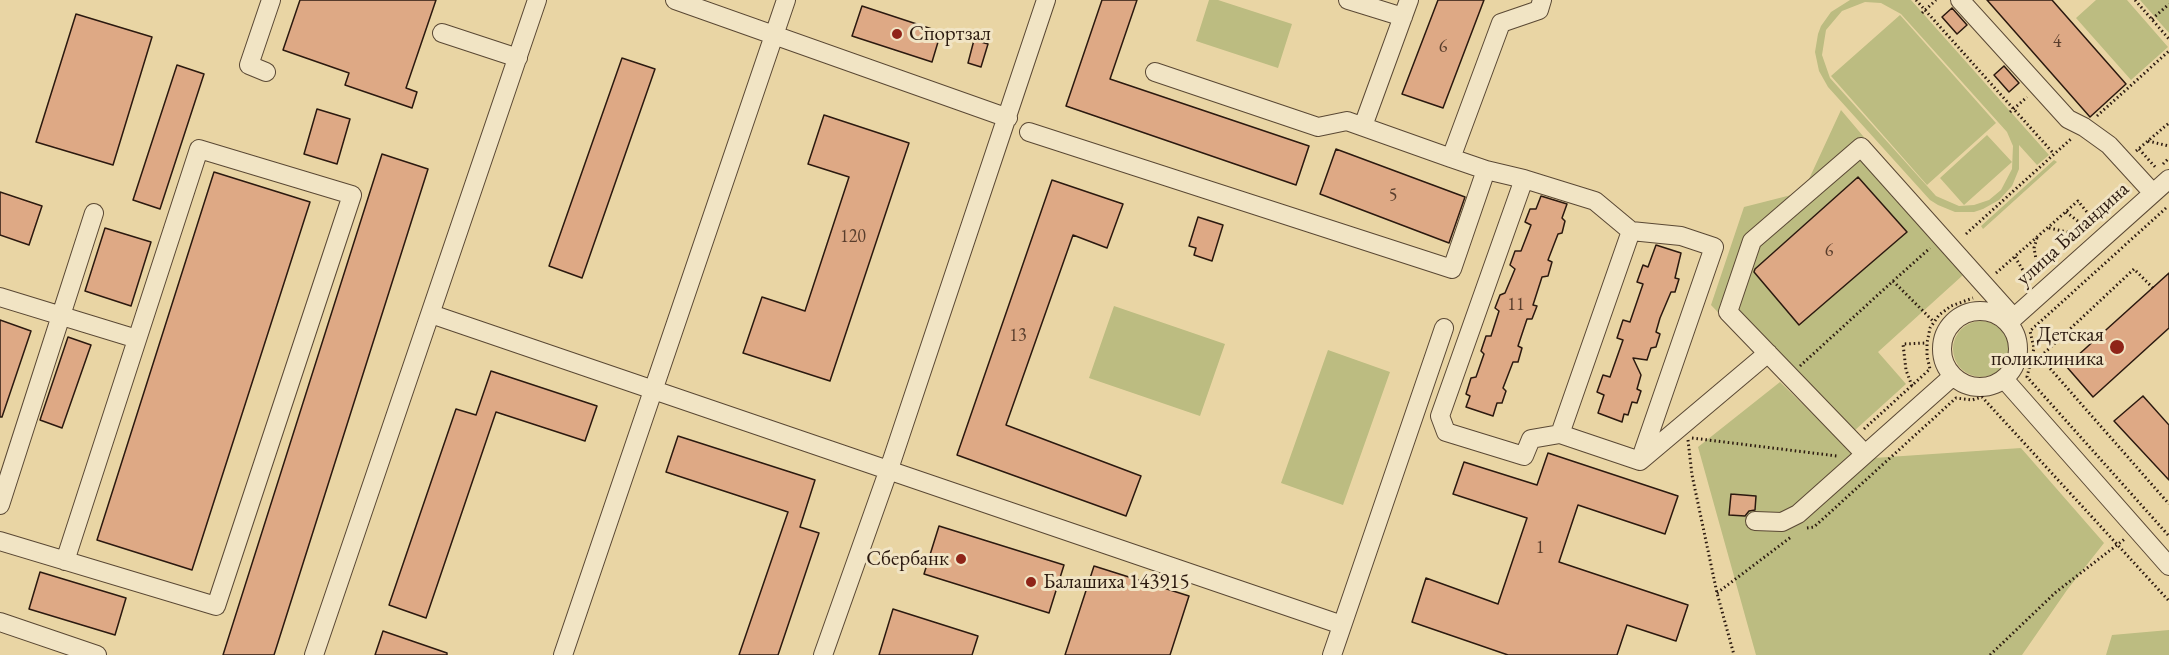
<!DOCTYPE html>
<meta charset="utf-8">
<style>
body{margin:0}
canvas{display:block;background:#e9d5a4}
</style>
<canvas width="2169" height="655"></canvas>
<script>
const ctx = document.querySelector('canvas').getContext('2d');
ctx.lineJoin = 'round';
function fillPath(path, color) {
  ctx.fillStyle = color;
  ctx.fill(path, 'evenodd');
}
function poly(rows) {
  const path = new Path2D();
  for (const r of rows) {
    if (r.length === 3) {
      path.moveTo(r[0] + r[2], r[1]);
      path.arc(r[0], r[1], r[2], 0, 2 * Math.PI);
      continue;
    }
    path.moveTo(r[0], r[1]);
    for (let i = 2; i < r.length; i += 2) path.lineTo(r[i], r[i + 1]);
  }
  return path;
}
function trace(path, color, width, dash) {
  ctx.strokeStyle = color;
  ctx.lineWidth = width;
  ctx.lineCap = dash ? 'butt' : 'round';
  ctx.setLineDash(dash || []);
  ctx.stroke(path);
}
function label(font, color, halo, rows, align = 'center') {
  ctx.font = font + ' "EB Garamond",serif';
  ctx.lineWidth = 6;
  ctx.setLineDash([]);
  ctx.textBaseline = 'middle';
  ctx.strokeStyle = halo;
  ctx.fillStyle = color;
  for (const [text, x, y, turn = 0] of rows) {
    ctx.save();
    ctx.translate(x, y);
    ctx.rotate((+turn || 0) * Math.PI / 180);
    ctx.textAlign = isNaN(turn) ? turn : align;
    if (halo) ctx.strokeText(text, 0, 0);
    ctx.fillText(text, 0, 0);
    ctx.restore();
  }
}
const green = poly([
 [1209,0,1218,0,1292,24,1278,68,1196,41],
 [1850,0,1911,0,2049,155,2037,165,2019,145,2019,169,2012,186,1999,200,1983,209,1974,212,1955,212,1938,205,1930,200,1828,87,1819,71,1815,52,1818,34,1821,26,1831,12],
 [1865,2,1881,3,1901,14,2007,132,2013,146,2012,169,2001,190,1989,200,1974,205,1959,206,1936,196,1830,78,1822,55,1826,30,1842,11],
 [2096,0,2127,0,2168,47,2131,80,2076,18],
 [2140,0,2169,0,2169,33],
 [1900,15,1996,123,1927,185,1831,76],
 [1841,110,1973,266,1878,352,1906,384,1854,431,1757,353,1711,305,1744,207,1803,192],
 [1987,135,2012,162,1964,205,1940,178],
 [2054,160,2057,162,1983,229,1981,226],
 [1114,306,1225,344,1200,416,1089,378],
 [1981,349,28],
 [1328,350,1390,372,1343,505,1281,483],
 [1780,382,1859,459,2021,448,2104,543,2067,590,2022,655,1756,655,1698,447],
 [2169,630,2169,655,2106,655,2112,635]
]);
const building = poly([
 [300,0,436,0,406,88,417,92,412,108,345,85,349,73,283,50,300,0],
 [1102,0,1137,0,1110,79,1309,146,1296,185,1066,106,1102,0],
 [1438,0,1484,0,1443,108,1402,94,1438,0],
 [1987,0,2052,0,2126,84,2090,117,1987,0],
 [862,6,941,32,932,62,852,36,862,6],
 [1952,8,1967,25,1957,34,1942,17,1952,8],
 [76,14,152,37,113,165,36,142,76,14],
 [974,40,988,44,981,67,968,63,974,40],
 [622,58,655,69,582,278,549,266,622,58],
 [177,65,204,74,160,209,133,200,177,65],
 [2004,66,2019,83,2009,92,1994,75,2004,66],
 [317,109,350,119,337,164,304,154,317,109],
 [824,115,909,143,830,381,743,353,762,297,805,311,849,177,808,164,824,115],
 [1336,149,1465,197,1449,243,1320,194,1336,149],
 [382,154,428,169,274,655,223,655,382,154],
 [214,172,310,202,192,570,97,540,214,172],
 [1858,177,1907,232,1799,325,1754,272,1755,269,1858,177],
 [1052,180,1123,204,1107,248,1073,235,1006,425,1141,476,1126,516,957,455,1052,180],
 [0,192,42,206,29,245,0,235,0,192],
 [1541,196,1567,204,1562,218,1565,221,1562,233,1558,234,1548,260,1552,262,1548,276,1542,277,1533,305,1537,306,1532,319,1527,319,1518,346,1522,348,1518,362,1513,362,1503,388,1506,391,1502,403,1497,403,1493,416,1466,407,1470,396,1466,394,1471,378,1476,377,1484,354,1481,351,1486,336,1491,336,1499,311,1495,308,1500,295,1505,293,1515,269,1510,265,1515,251,1521,251,1531,225,1525,222,1530,209,1536,209,1541,196],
 [1198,217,1223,225,1212,261,1194,255,1196,248,1189,246,1198,217],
 [105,228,151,242,131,306,85,291,105,228],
 [1656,245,1681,253,1675,278,1679,279,1675,292,1671,292,1660,318,1656,332,1660,334,1656,347,1651,348,1647,360,1633,358,1641,375,1637,389,1641,391,1637,403,1632,402,1628,415,1624,414,1622,422,1598,413,1604,395,1597,392,1603,375,1610,377,1623,340,1617,338,1623,320,1630,322,1643,284,1637,282,1643,265,1648,267,1656,245],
 [2169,273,2169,328,2093,397,2066,366,2169,273],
 [0,320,31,331,2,417,0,417,0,320],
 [68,337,91,345,62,428,40,420,68,337],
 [491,371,597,406,585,441,496,412,426,618,389,605,456,409,476,415,491,371],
 [2143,396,2169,425,2169,480,2114,421,2143,396],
 [678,436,815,480,800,527,819,533,778,655,739,655,788,512,666,472,678,436],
 [1548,453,1678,496,1665,534,1578,505,1559,562,1688,605,1676,641,1627,625,1617,655,1508,655,1412,622,1426,578,1498,604,1527,518,1453,494,1464,462,1537,485,1548,453],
 [1731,494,1756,496,1755,510,1749,511,1745,516,1729,515,1731,494],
 [939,526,1064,565,1049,613,924,574,939,526],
 [1094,566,1189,596,1170,655,1065,655,1094,566],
 [40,572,126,598,115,635,29,609,40,572],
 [893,609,978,636,972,655,879,655,893,609],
 [383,631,447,653,447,655,375,655,383,631]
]);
const path = poly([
 [1916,0,2054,154],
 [2135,0,2169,39],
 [1922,13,1936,0],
 [2152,19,2169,4],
 [2010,112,2027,97],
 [2097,116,2169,51],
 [2148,141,2169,146],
 [2139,149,2157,169],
 [2136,151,2169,123],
 [2163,164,2169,158],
 [2166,208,2030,331,2034,348,2027,377,2169,536],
 [2066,212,2088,229],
 [2049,228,2067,232,2078,240],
 [1966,234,2072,138],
 [2037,238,2034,248,2036,259,2044,271],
 [2015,257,2030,282],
 [1996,273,2078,201,2096,223],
 [1893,281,1930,248],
 [2153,288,2134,269,2040,357,2169,504],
 [1800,366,1893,281,1934,322],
 [1912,386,1906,370,1903,344,1927,343],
 [1864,429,1930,369,1927,356,1927,343,1930,328,1939,315,1951,306,1973,298],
 [1692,438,1837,456],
 [1688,440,1692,475,1717,593,1734,655],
 [1807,528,1814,527,1956,398,1972,400,1982,397,2169,601],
 [1717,593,1791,537],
 [1990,655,2056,592,2126,538]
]);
const minor = poly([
 [675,0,1008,118],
 [1348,0,1403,17],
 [1960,0,2068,119,2084,127,2109,145,2152,192],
 [442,33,518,58],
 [266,72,249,65,271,0],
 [1155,72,1318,127,1347,121,1451,158],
 [1363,126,1409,0],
 [1029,132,1452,269,1486,170,1451,158,1501,23,1539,10,1542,0],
 [1486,170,1524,179,1595,201,1631,231,1681,236,1714,247,1640,461,1560,434,1531,439,1524,456,1446,432,1440,416,1524,179],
 [0,297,137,339],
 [1980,349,38],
 [431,314,1342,625],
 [2008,323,2169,179],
 [2004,379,2169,566],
 [1560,434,1631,231],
 [1865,454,1728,312,1752,241,1861,147,2014,318],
 [1641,460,1768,353],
 [0,505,94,213],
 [1755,521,1782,522,1798,514,1953,376],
 [0,541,216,606,352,195,199,149,65,561],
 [0,622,97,655],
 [314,655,537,0],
 [563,655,786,0],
 [823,655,889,469,1046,0],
 [1332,655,1444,328]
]);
const markers = [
 [897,34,6,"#8f2418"],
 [2117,347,8,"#8f2418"],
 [961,559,6,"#8f2418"],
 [1031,582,6,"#8f2418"]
];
const numberNames = [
 ["4",2057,42],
 ["6",1443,47],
 ["5",1393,196],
 ["120",853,237],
 ["6",1829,251],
 ["11",1516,305],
 ["13",1018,336],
 ["1",1540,548]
];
const poiNames = [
 ["Спортзал",909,34],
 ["Детская",2104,335,"right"],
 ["поликлиника",2104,359,"right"],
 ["Сбербанк",949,559,"right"],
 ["Балашиха 143915",1043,582]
];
const streetNames = [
 ["улица Баландина",2073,234,-42]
];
fillPath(green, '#bcbc81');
fillPath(building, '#dea985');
trace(building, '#2b190f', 1.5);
trace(minor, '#5a4834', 20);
trace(path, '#2b190f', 3, [1.5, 3]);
trace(minor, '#f1e4c4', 18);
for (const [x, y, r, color] of markers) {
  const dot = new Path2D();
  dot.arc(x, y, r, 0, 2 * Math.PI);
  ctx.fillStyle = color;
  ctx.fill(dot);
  trace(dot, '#f1e4c4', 2);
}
label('18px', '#583d2c', null, numberNames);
label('21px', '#2b190f', '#f1e4c4', poiNames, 'left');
label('21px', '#2b190f', '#f1e4c4', streetNames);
</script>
